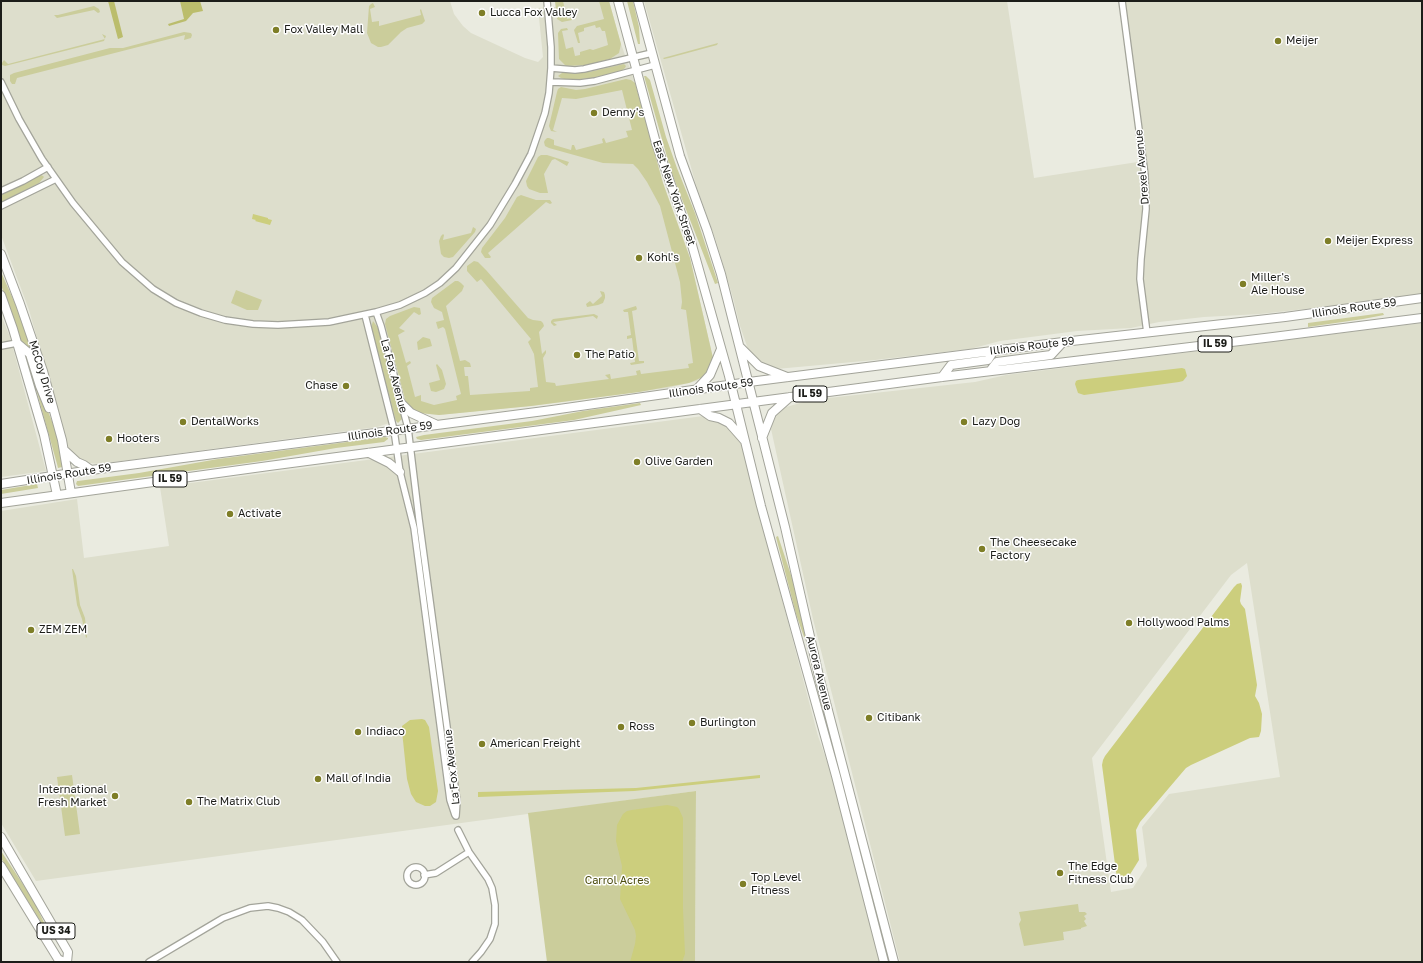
<!DOCTYPE html>
<style>
body{margin:0}
#map{position:relative;width:1423px;height:963px;overflow:hidden;background:#eaebe0;font-family:"Golos Text",sans-serif}
canvas{display:block}
.frame{position:absolute;inset:0;border:2px solid #1c1d19;pointer-events:none}
</style>
<div id="map">
<canvas width="1423" height="963"></canvas>
<div class="frame"></div>
</div>
<script>
const ctx = document.querySelector('canvas').getContext('2d');
ctx.lineJoin = 'round';
function fillPath(path, color) {
  ctx.fillStyle = color;
  ctx.fill(path, 'evenodd');
}
function poly(rows) {
  const path = new Path2D();
  for (const r of rows) {
    if (r.length === 3) {
      path.moveTo(r[0] + r[2], r[1]);
      path.arc(r[0], r[1], r[2], 0, 2 * Math.PI);
      continue;
    }
    path.moveTo(r[0], r[1]);
    for (let i = 2; i < r.length; i += 2) path.lineTo(r[i], r[i + 1]);
  }
  return path;
}
function trace(path, color, width, dash) {
  ctx.strokeStyle = color;
  ctx.lineWidth = width;
  ctx.lineCap = dash ? 'butt' : 'round';
  ctx.setLineDash(dash || []);
  ctx.stroke(path);
}
function label(font, color, halo, rows, align = 'center') {
  ctx.font = font + ' "Golos Text",sans-serif';
  ctx.lineWidth = 3;
  ctx.setLineDash([]);
  ctx.textBaseline = 'middle';
  ctx.strokeStyle = halo;
  ctx.fillStyle = color;
  for (const [text, x, y, turn = 0] of rows) {
    ctx.save();
    ctx.translate(x, y);
    ctx.rotate((+turn || 0) * Math.PI / 180);
    ctx.textAlign = isNaN(turn) ? turn : align;
    if (halo) ctx.strokeText(text, 0, 0);
    ctx.fillText(text, 0, 0);
    ctx.restore();
  }
}
const built = poly([
 [1,1,450,1,454,14,463,26,471,33,525,58,538,62,543,57,538,8,556,7,555,1,609,1,621,44,635,83,663,183,690,258,713,358,697,381,668,388,531,406,439,415,420,413,377,427,99,464,81,462,70,452,67,444,29,310,1,235],
 [644,1,1007,1,1034,178,1144,161,1124,1,1422,1,1422,296,1260,314,1204,317,1159,322,1131,328,1077,331,1000,341,970,349,875,360,776,369,759,363,748,349,740,326,733,298,716,241,696,185],
 [1,315,10,337,46,471,1,477],
 [1422,323,1422,962,900,962,813,619,771,429,774,418,778,412,783,408,810,400,975,382,1006,375],
 [1247,563,1280,777,1169,794,1142,827,1147,866,1133,888,1111,892,1092,758,1231,575],
 [711,415,719,417,739,436,818,736,831,773,880,962,695,962,696,791,36,881,1,823,1,511,77,499,84,558,169,546,160,487]
]);
const green = poly([
 [555,1,563,1,567,19,572,18,572,20,562,22,557,19],
 [599,1,609,1,621,44,619,53,610,59,587,65,566,66,559,59,558,33,561,29,567,28,568,30,562,31,566,49,573,47,575,56,580,55,580,52,590,49,593,50,608,45,605,31,602,31,600,27,596,28,595,25,584,28,584,31,578,33,580,43,578,43,574,30,577,26,604,19],
 [627,1,633,1,639,27,640,44,638,44],
 [373,3,375,7,370,9,372,22,379,21,379,26,421,15,420,10,421,9,425,21,422,24,407,28,401,32,388,45,381,47,378,47,371,43,367,33,369,6,371,4],
 [94,6,99,9,100,12,98,13,94,10,57,18,54,15,58,15],
 [184,32,191,33,192,35,191,38,184,40,185,35,17,78,15,84,12,84,10,81,10,75,14,73,110,48,123,48],
 [102,34,106,36,104,41,5,66,2,65,2,63,4,60,8,64,105,39],
 [718,43,717,45,669,58,664,59,663,58],
 [624,64,626,66,625,68,621,71,592,78,567,80,561,78,558,76,562,73,589,72],
 [644,76,646,76,650,80,666,137,677,168,695,213,718,283,715,284,671,171],
 [626,79,631,80,635,83,663,183,690,258,713,358,711,368,703,377,689,383,639,392,531,406,439,415,420,413,413,410,406,404,404,395,385,324,386,319,390,316,414,307,420,308,421,314,419,315,414,312,399,328,405,331,398,335,406,363,410,361,411,363,407,366,415,397,421,395,421,401,434,405,457,400,456,396,461,394,445,329,443,327,438,329,436,322,444,320,442,312,434,308,431,302,432,298,455,281,458,281,461,283,464,286,462,291,446,306,460,361,465,360,470,363,471,367,464,367,465,376,468,376,470,395,530,391,530,388,538,387,534,354,528,342,531,339,481,279,477,282,467,271,467,266,474,261,478,262,486,270,528,318,533,320,541,321,543,323,544,326,539,332,542,354,546,350,546,353,543,358,546,382,555,383,556,386,609,379,605,375,610,374,611,379,637,375,636,371,640,370,641,374,689,368,688,364,693,363,686,310,681,309,682,302,680,282,660,206,647,182,638,169,633,164,603,163,549,148,545,146,544,142,545,140,547,138,549,138,554,140,554,145,571,150,572,145,574,145,576,150,603,143,602,139,604,138,606,143,628,137,626,131,632,130,622,90,576,99,562,98,553,130,557,132,551,131,549,126,557,92,558,89,561,87,576,90,585,89],
 [541,155,547,155,569,162,567,166,555,159,552,160,544,174,548,193,540,193,529,189,527,186,526,181,538,157],
 [41,175,43,176,44,177,39,183,1,202,1,195],
 [521,195,536,200,550,200,552,203,550,204,546,202,488,253,491,257,490,258,485,258,481,252,482,248,505,218,517,197],
 [473,227,476,229,475,232,453,257,449,258,444,257,441,254,439,241,441,236,443,234,444,235,443,240,471,233],
 [1,272,22,319,35,358,22,345,1,285],
 [236,290,262,300,258,310,247,310,231,303],
 [600,291,604,292,605,295,605,298,603,303,598,305,587,307,586,304,590,301,593,304,602,296],
 [636,306,637,309,636,310,632,311,639,361,644,361,644,363,631,365,630,363,635,362,632,338,627,339,627,336,631,335,628,312,624,312,623,310],
 [1383,313,1384,315,1363,319,1308,327,1308,323],
 [594,314,598,316,597,319,593,316,553,322,557,325,554,326,551,323,551,321,553,319],
 [373,321,378,328,402,419,398,423,396,421,371,328],
 [423,337,430,339,432,346,418,350,417,342],
 [25,353,57,434,63,459,62,467,58,468,57,464,38,396],
 [437,364,442,370,446,384,444,389,436,392,431,391,429,383,440,380,436,365],
 [640,403,641,405,574,420,421,440,417,439,416,437,424,435,532,421,583,411],
 [385,437,388,438,388,439,384,442,336,448,262,461,78,486,76,484,77,481,78,481,139,473,218,459],
 [37,484,38,488,1,494,1,490],
 [417,531,418,534,441,693,438,694],
 [778,536,797,593,807,637,804,637,796,614,776,537],
 [72,569,73,569,76,576,80,605,85,618,87,637,86,638,82,619,77,605],
 [72,775,80,834,65,836,57,777],
 [696,791,695,962,547,962,528,813],
 [1,851,34,901,46,927,44,927,1,858],
 [1078,904,1079,912,1085,912,1087,914,1084,916,1086,919,1084,921,1087,926,1081,928,1081,929,1063,932,1064,940,1024,946,1019,924,1021,920,1019,912]
]);
const forest = poly([
 [108,1,114,1,123,37,118,39],
 [180,1,200,1,203,11,193,13,186,21,169,26,168,24,184,19]
]);
const water = poly([
 [253,214,268,218,268,219,272,220,270,225,255,221,256,220,252,219],
 [1182,368,1185,369,1187,376,1183,381,1179,382,1084,395,1078,393,1075,384,1076,381,1078,380],
 [1241,583,1242,586,1240,601,1241,604,1245,609,1257,685,1255,696,1259,703,1262,714,1261,731,1259,737,1250,738,1191,765,1186,768,1140,822,1136,830,1139,860,1129,876,1126,879,1120,879,1118,878,1116,872,1102,765,1103,760,1105,756,1234,587,1237,584],
 [422,719,425,720,429,727,438,791,436,802,430,806,425,806,416,802,411,794,407,779,402,731,402,726,410,720],
 [760,775,760,778,634,791,478,797,478,792,636,788],
 [667,805,677,807,679,809,683,818,683,909,685,954,682,962,630,962,635,944,636,936,635,930,620,899,622,866,616,841,617,825,623,814,627,811,632,810]
]);
const street = poly([
 [1122,1,1145,175,1146,209,1141,259,1140,279,1147,333],
 [551,68,575,70,584,69,652,53],
 [1,82,19,119,42,159,73,203,122,262,153,289,176,303,201,313,225,320,253,324,278,325,329,322,376,312,400,305,425,293,440,283,456,268,490,225,515,184,531,154,545,113,549,93,551,68,551,47,547,1],
 [551,82,580,83,595,81,655,65],
 [1,191,23,181,48,167],
 [1,206,56,179],
 [376,312,381,326,408,428,419,519,457,801,456,816],
 [365,315,394,430,400,472,414,528,450,800,455,815],
 [1,346,17,343],
 [458,830,469,852,488,879,492,888,495,905,495,924,490,939,481,952,472,962],
 [416,876,9],
 [424,875,436,873,469,852],
 [149,962,223,918,250,908,268,906,278,908,289,912,302,920,323,942,337,962]
]);
const secondary = poly([
 [1,254,20,304,43,371,62,440,71,493],
 [1,295,13,329,44,435,57,495],
 [17,343,30,354,40,386,49,408],
 [64,450,77,462,84,465,91,470]
]);
const primary = poly([
 [618,1,656,143,690,238,729,376,761,506,836,776,884,962],
 [638,1,680,156,707,230,721,274,785,527,819,676,894,962],
 [740,347,759,366,787,377],
 [990,371,997,362,1051,355,1063,342],
 [942,377,951,365,988,360,993,352],
 [697,389,710,375,721,349],
 [401,403,411,413,435,424],
 [700,409,710,416,719,418,729,423,744,440],
 [762,438,772,413,790,397],
 [369,453,389,463,400,472],
 [1,484,91,470,552,410,749,382,1063,342,1285,317,1422,298],
 [1,503,269,466,942,377,1273,337,1422,318],
 [1,837,68,952,67,962],
 [1,866,58,959,64,962]
]);
const markers = [
 [482,13,4,"#7e7e27"],
 [276,30,4,"#7e7e27"],
 [1278,41,4,"#7e7e27"],
 [594,113,4,"#7e7e27"],
 [1328,241,4,"#7e7e27"],
 [639,258,4,"#7e7e27"],
 [1243,284,4,"#7e7e27"],
 [577,355,4,"#7e7e27"],
 [346,386,4,"#7e7e27"],
 [183,422,4,"#7e7e27"],
 [964,422,4,"#7e7e27"],
 [109,439,4,"#7e7e27"],
 [637,462,4,"#7e7e27"],
 [230,514,4,"#7e7e27"],
 [982,549,4,"#7e7e27"],
 [1129,623,4,"#7e7e27"],
 [31,630,4,"#7e7e27"],
 [869,718,4,"#7e7e27"],
 [692,723,4,"#7e7e27"],
 [621,727,4,"#7e7e27"],
 [358,732,4,"#7e7e27"],
 [482,744,4,"#7e7e27"],
 [318,779,4,"#7e7e27"],
 [115,796,4,"#7e7e27"],
 [189,802,4,"#7e7e27"],
 [1060,873,4,"#7e7e27"],
 [743,884,4,"#7e7e27"]
];
const shields = [
 [1215,344,34],
 [810,394,34],
 [170,479,34],
 [56,931,38]
];
const shieldNames = [
 ["IL 59",1215,344],
 ["IL 59",810,394],
 ["IL 59",170,479],
 ["US 34",56,931]
];
const poiNames = [
 ["Lucca Fox Valley",490,13],
 ["Fox Valley Mall",284,30],
 ["Meijer",1286,41],
 ["Denny's",602,113],
 ["Meijer Express",1336,241],
 ["Kohl's",647,258],
 ["Miller's",1251,278],
 ["Ale House",1251,291],
 ["The Patio",585,355],
 ["Chase",338,386,"right"],
 ["DentalWorks",191,422],
 ["Lazy Dog",972,422],
 ["Hooters",117,439],
 ["Olive Garden",645,462],
 ["Activate",238,514],
 ["The Cheesecake",990,543],
 ["Factory",990,556],
 ["Hollywood Palms",1137,623],
 ["ZEM ZEM",39,630],
 ["Citibank",877,718],
 ["Burlington",700,723],
 ["Ross",629,727],
 ["Indiaco",366,732],
 ["American Freight",490,744],
 ["Mall of India",326,779],
 ["International",107,790,"right"],
 ["Fresh Market",107,803,"right"],
 ["The Matrix Club",197,802],
 ["The Edge",1068,867],
 ["Fitness Club",1068,880],
 ["Top Level",751,878],
 ["Fitness",751,891]
];
const streetNames = [
 ["Drexel Avenue",1142,167,-95],
 ["East New York Street",674,193,71],
 ["Illinois Route 59",1354,308,-8],
 ["Illinois Route 59",1032,346,-7],
 ["McCoy Drive",42,372,73],
 ["La Fox Avenue",394,376,75],
 ["Illinois Route 59",711,388,-8],
 ["Illinois Route 59",390,431,-8],
 ["Illinois Route 59",69,474,-9],
 ["Aurora Avenue",819,673,76],
 ["La Fox Avenue",452,767,-96]
];
const parkNames = [
 ["Carrol Acres",617,881]
];
fillPath(built, '#dddecc');
fillPath(green, '#cbcd9b');
fillPath(forest, '#bbbd6c');
fillPath(water, '#ccce7d');
trace(street, '#a3a49a', 8);
trace(secondary, '#a3a49a', 10);
trace(primary, '#a3a49a', 10);
trace(street, '#fff', 5.5);
trace(secondary, '#fff', 8);
trace(primary, '#fff', 8);
for (const [x, y, r, color] of markers) {
  const dot = new Path2D();
  dot.arc(x, y, r, 0, 2 * Math.PI);
  ctx.fillStyle = color;
  ctx.fill(dot);
  trace(dot, '#fff', 1.5);
}
for (const [x, y, w] of shields) {
  const box = new Path2D();
  box.roundRect(x - w / 2, y - 8, w, 16, 3);
  ctx.fillStyle = '#fff';
  ctx.fill(box);
  trace(box, '#1c1d19', 1);
}
label('bold 10px', '#1c1d19', null, shieldNames);
label('11px', '#1c1d19', '#fff', poiNames, 'left');
label('11px', '#1c1d19', '#fff', streetNames);
label('11px', '#4e4e10', '#fff', parkNames);
</script>
